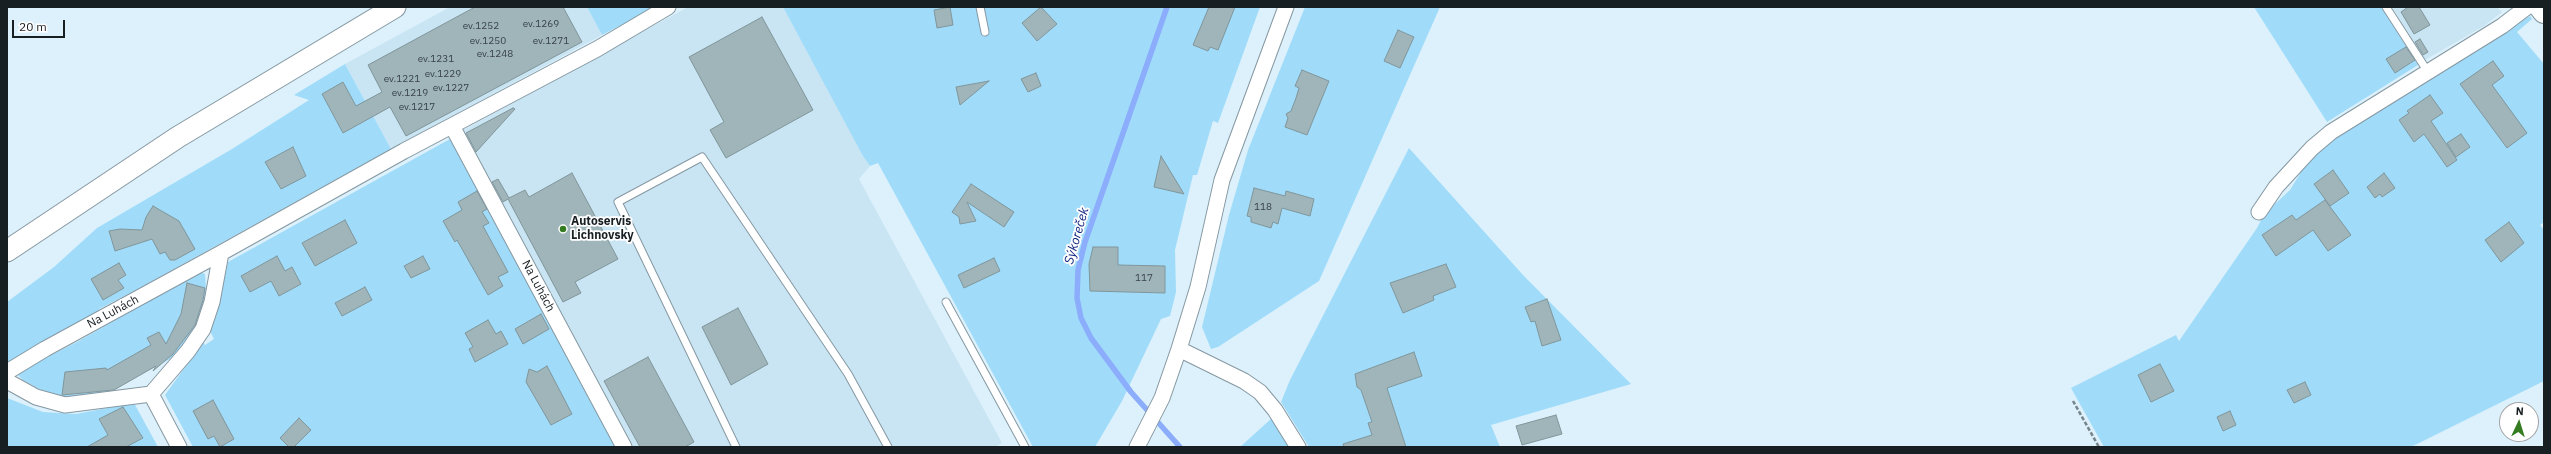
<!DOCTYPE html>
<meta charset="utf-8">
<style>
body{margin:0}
#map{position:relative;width:2551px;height:454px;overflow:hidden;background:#dcf1fb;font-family:"IBM Plex Sans",sans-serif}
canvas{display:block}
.frame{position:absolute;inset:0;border:8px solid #181f23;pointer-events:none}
.north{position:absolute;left:2499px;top:402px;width:40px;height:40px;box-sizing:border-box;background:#fff;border:1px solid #a3a5a7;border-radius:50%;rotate:4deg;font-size:11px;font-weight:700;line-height:16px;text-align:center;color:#181f23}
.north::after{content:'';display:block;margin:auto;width:14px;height:18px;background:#357c21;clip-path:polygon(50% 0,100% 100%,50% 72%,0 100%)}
.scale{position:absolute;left:12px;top:20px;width:53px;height:18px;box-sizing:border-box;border:2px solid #181f23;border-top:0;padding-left:5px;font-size:12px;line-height:14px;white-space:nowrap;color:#181f23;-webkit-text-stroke:3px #fff;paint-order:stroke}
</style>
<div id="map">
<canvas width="2551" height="454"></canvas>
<div class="frame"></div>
<div class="north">N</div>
<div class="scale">20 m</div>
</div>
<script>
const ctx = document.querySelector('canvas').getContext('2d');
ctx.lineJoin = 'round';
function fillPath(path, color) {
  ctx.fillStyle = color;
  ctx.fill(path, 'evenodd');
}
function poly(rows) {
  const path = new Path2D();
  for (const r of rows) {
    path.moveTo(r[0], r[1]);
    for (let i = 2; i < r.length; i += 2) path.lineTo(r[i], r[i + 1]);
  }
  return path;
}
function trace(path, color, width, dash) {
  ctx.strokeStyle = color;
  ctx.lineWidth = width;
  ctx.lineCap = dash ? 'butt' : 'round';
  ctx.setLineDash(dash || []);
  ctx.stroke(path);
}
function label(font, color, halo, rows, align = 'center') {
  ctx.font = font + ' "IBM Plex Sans",sans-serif';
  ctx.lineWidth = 3.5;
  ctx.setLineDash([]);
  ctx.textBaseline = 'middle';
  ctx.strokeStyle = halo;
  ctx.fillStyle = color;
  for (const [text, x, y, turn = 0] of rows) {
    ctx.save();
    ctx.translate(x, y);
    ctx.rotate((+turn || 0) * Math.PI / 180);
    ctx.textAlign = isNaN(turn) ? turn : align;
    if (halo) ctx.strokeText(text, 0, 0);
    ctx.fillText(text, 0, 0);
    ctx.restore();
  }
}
const built = poly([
 [450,7,587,7,602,35,391,149,345,64],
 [688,7,783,7,870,166,859,179,1002,443,995,447,631,447,460,132],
 [2392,7,2497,7,2502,12,2484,26,2425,60]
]);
const green = poly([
 [587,7,656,7,602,35],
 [783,7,1260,7,1218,123,1213,121,1197,175,1193,175,1175,250,1176,292,1170,316,1161,319,1122,401,1095,447,1033,447,878,163,870,166,863,156],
 [1305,7,1440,7,1319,281,1218,347,1211,349,1202,327,1229,215,1248,150],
 [2254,7,2381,7,2418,65,2327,122],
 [2530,16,2532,19,2517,32,2544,64,2544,222,2540,225,2544,230,2544,381,2411,447,2104,447,2071,388,2176,335,2179,341,2257,228,2264,214,2290,190,2304,167,2325,146,2349,127],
 [345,64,391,149,138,289,99,309,100,311,7,363,7,302,54,267,97,228,232,149,309,100,294,95],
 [450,139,618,447,193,447,165,395,203,342,205,345,214,339,209,329,216,317,228,262],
 [1409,148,1523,275,1631,384,1491,425,1500,447,1309,447,1281,402,1290,380],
 [200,272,205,274,206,288,204,306,198,326,185,345,170,359,107,392,78,399,50,395,23,380,16,373,77,342],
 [7,398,43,412,76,414,134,403,158,447,7,447],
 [1272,418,1292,447,1240,447]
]);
const stream = poly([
 [1167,7,1085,242,1078,270,1077,298,1081,318,1091,338,1131,392,1180,447]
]);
const building = poly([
 [475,7,563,7,582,42,406,136,390,107,343,133,322,94,343,82,356,106,382,92,368,65,475,7],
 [950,7,953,25,937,28,934,10,950,7],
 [1041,7,1057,24,1037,41,1022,23,1041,7],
 [1209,7,1235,7,1218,50,1210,47,1208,51,1193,45,1209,7],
 [2408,7,2419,7,2430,25,2414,34,2401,12,2408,7],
 [762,17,813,110,726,158,710,130,724,122,689,57,762,17],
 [1398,30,1414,37,1400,68,1384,61,1398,30],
 [2420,39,2428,52,2423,55,2415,42,2420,39],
 [2406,47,2415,60,2395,73,2386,59,2406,47],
 [2493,61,2504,76,2492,85,2527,133,2507,148,2460,84,2493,61],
 [1302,70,1329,81,1307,135,1285,127,1288,118,1286,114,1291,111,1296,98,1299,88,1295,86,1302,70],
 [1036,73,1041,86,1028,92,1021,79,1036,73],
 [989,81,960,105,956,87,989,81],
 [2430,95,2443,113,2431,121,2457,160,2447,167,2424,134,2414,142,2399,120,2409,113,2407,111,2430,95],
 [513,108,515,109,476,152,466,133,513,108],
 [2461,134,2470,147,2456,157,2447,143,2461,134],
 [293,147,306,176,281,189,265,162,293,147],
 [1161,156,1184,194,1154,187,1161,156],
 [2333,170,2349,193,2330,206,2314,184,2333,170],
 [572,173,618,259,575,282,581,293,563,302,508,199,503,202,492,182,498,179,509,198,525,190,529,197,572,173],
 [2384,173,2395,188,2382,197,2380,194,2375,198,2367,187,2384,173],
 [971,184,1014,212,1004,227,967,202,976,221,960,224,959,217,952,212,971,184],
 [1254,188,1285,196,1286,191,1314,199,1310,216,1282,208,1278,224,1273,222,1271,228,1251,222,1251,217,1247,216,1254,188],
 [477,191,487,209,482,212,489,223,483,226,508,272,498,277,503,286,488,295,457,240,455,242,443,221,462,210,458,202,477,191],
 [2325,200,2351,235,2328,251,2313,230,2276,256,2262,235,2292,215,2296,220,2325,200],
 [153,206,179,221,195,249,175,260,170,260,165,252,160,254,152,239,115,251,109,231,120,229,142,230,146,217,153,206],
 [345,220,357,243,315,266,302,243,345,220],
 [2509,222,2524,243,2501,262,2485,240,2509,222],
 [1093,247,1118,247,1118,265,1165,266,1165,293,1090,291,1089,264,1093,247],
 [277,256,285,271,292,267,301,284,279,296,271,281,250,292,241,276,277,256],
 [423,256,430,269,411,278,404,266,423,256],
 [994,258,1000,271,964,288,958,275,994,258],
 [119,263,126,275,118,280,124,288,103,300,91,279,119,263],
 [1446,264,1456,287,1433,296,1434,300,1403,313,1390,283,1446,264],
 [187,283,205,288,203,300,195,325,173,354,153,371,156,366,114,390,62,395,65,372,106,368,107,370,151,345,147,338,159,332,166,344,181,314,187,283],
 [365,287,372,300,342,316,335,303,365,287],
 [1547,299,1561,340,1542,346,1535,321,1531,322,1525,307,1547,299],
 [738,308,768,364,731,385,702,327,738,308],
 [541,314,549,329,523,344,515,329,541,314],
 [488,320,496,334,501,331,508,344,475,362,469,349,473,347,465,333,488,320],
 [1414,352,1422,376,1387,388,1406,447,1344,447,1343,444,1372,435,1368,423,1372,422,1361,390,1357,387,1355,374,1414,352],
 [648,357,694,442,685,447,640,447,604,381,648,357],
 [2160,364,2174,391,2151,402,2138,375,2160,364],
 [547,366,572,414,551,425,526,382,529,369,537,372,547,366],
 [2305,382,2311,395,2294,403,2287,390,2305,382],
 [213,400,234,439,220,447,214,436,208,439,193,411,213,400],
 [123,407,143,438,126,447,87,447,108,435,99,419,123,407],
 [2230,411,2236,425,2223,431,2217,417,2230,411],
 [1556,415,1562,434,1522,445,1516,426,1556,415],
 [299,418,311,430,294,447,289,447,280,438,299,418]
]);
const path = poly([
 [2073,401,2099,447]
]);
const service = poly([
 [980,7,985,32],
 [2386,7,2428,72],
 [946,302,1025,447],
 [736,447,618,202,702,157,848,374,888,447]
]);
const minor = poly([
 [452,126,624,447],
 [2259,212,2276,187,2312,148,2331,132,2502,26,2527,7],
 [1179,349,1244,381,1260,392,1275,410,1298,447],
 [7,372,45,349,221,253],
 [7,381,36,397,65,405,151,394,188,351,203,329,212,302,221,253,404,151,597,49,668,7],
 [151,394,179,447],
 [1137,447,1162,398,1179,349,1198,287,1222,180,1286,7]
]);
const secondary = poly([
 [7,251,178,137,395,7]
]);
const primary = poly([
 [2540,7,2544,12]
]);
const markers = [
 [563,229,4,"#357c21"]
];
const numberNames = [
 ["ev.1269",541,24],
 ["ev.1252",481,26],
 ["ev.1250",488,41],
 ["ev.1271",551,41],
 ["ev.1248",495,54],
 ["ev.1231",436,59],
 ["ev.1229",443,74],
 ["ev.1221",402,79],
 ["ev.1227",451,88],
 ["ev.1219",410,93],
 ["ev.1217",417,107],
 ["118",1263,207],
 ["117",1144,278]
];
const poiNames = [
 ["Autoservis",571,222],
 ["Lichnovsky",571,236]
];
const streetNames = [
 ["Na Luhách",538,286,62],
 ["Na Luhách",113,312,-28]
];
const waterNames = [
 ["Sýkoreček",1077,236,-74]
];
fillPath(built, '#c9e5f3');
fillPath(green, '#a0dcfa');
trace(stream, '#8cacfc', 5.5);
fillPath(building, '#9fb5ba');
trace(building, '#80969b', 1);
trace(service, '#8598a2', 9);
trace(minor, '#8598a2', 17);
trace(secondary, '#8598a2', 23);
trace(primary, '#8598a2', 24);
trace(path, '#77858c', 2.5, [4, 2]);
trace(service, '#fff', 7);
trace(minor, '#fff', 15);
trace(secondary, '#fff', 21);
trace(primary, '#fff', 22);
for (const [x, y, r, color] of markers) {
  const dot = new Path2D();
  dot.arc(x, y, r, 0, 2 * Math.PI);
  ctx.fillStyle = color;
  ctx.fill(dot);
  trace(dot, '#fff', 1.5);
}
label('10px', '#3a4449', null, numberNames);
label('bold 12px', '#181f23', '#fff', poiNames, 'left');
label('12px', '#181f23', '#fff', streetNames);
label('italic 13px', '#11267f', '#fff', waterNames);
</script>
